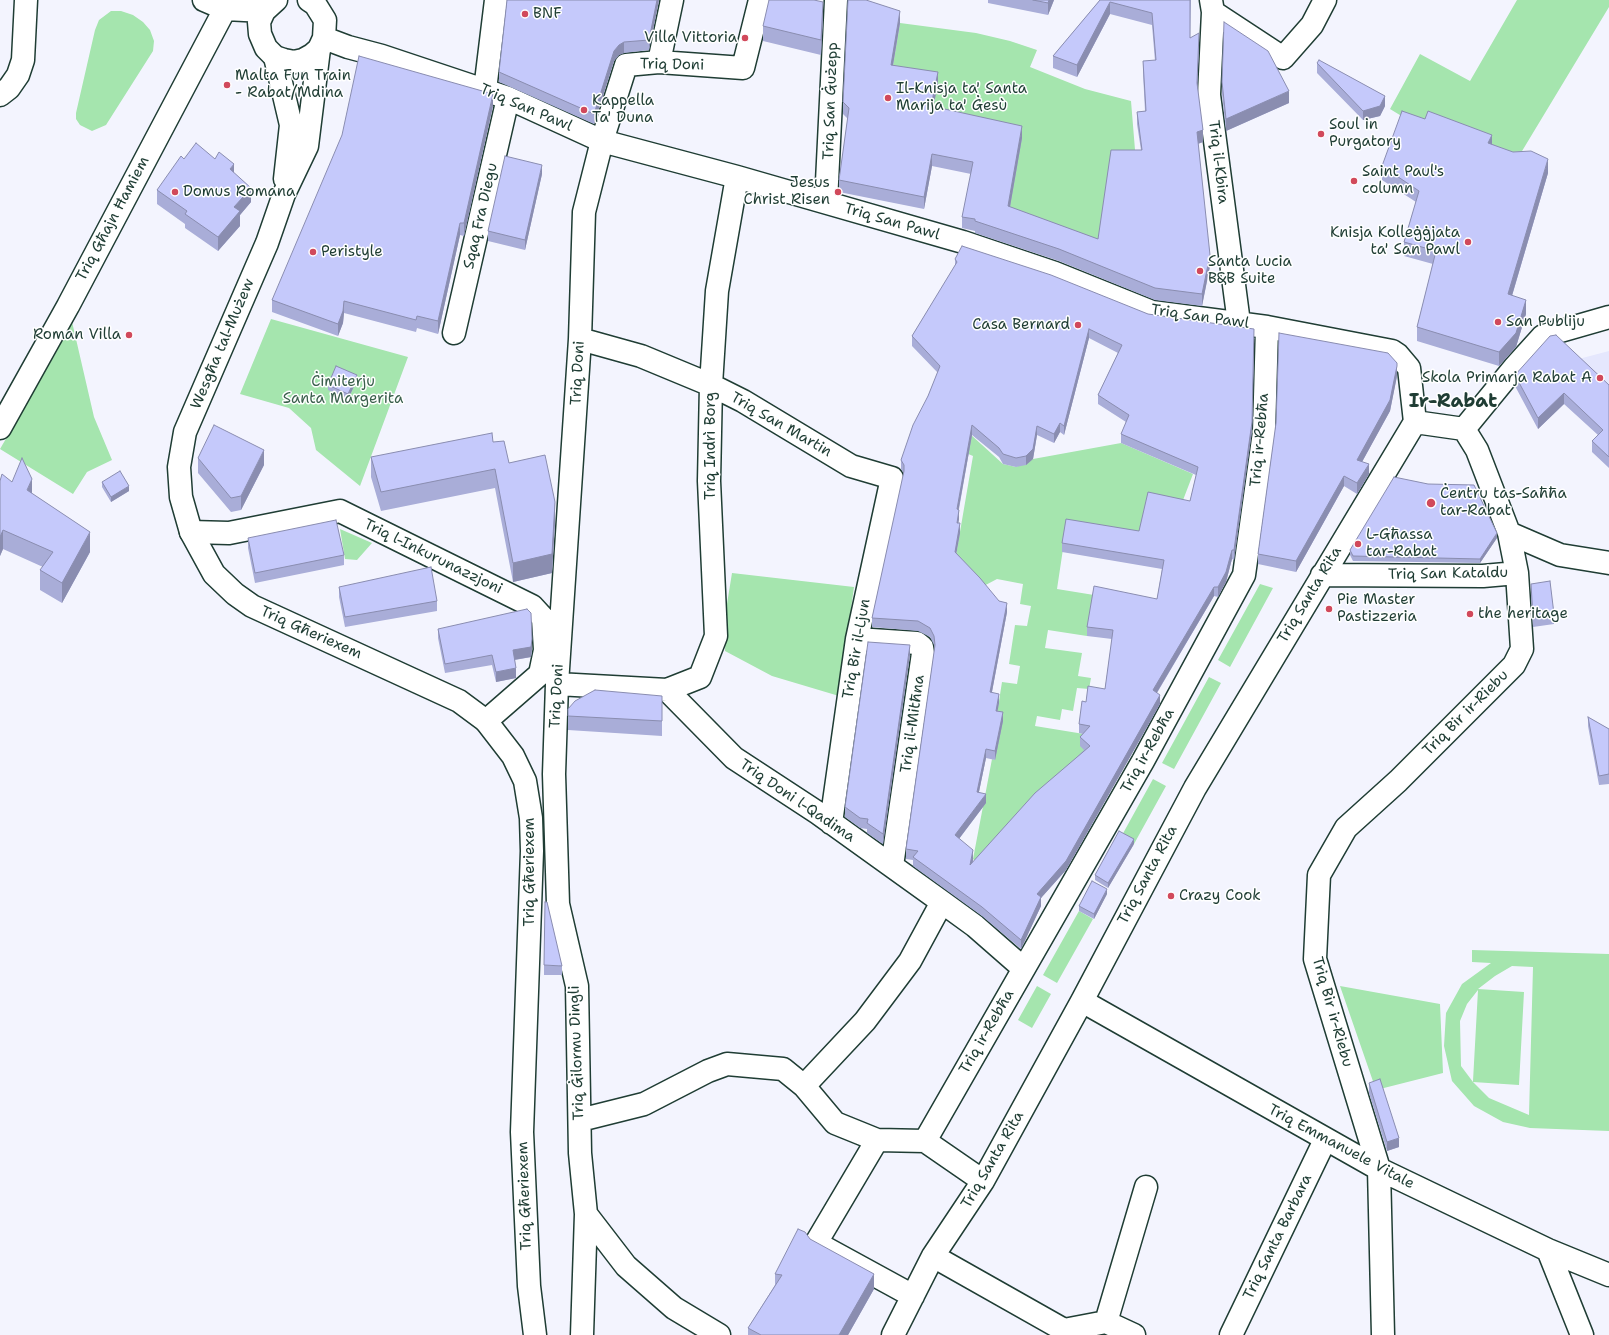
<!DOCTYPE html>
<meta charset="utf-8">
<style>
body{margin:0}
canvas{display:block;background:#f3f4fe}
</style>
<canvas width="1609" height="1335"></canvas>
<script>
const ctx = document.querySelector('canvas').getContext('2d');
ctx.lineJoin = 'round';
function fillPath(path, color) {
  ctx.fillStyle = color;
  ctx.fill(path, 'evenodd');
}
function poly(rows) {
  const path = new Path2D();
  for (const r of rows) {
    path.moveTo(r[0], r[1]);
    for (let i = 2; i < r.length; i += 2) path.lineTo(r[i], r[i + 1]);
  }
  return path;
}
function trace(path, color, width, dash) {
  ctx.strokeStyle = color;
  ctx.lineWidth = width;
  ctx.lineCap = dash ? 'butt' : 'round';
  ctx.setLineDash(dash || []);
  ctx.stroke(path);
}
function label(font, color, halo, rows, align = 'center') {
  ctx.font = font + ' "Shantell Sans",sans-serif';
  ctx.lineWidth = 3;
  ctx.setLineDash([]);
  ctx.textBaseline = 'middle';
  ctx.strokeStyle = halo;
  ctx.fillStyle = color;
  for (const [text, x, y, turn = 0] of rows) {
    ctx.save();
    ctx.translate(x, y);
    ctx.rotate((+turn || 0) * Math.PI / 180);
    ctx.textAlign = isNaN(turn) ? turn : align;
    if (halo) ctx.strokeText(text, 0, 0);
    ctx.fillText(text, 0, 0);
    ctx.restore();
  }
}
const built = poly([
 [1609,351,1609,396,1571,361]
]);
const green = poly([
 [1517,0,1609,0,1609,7,1513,166,1426,131,1390,109,1420,54,1470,81],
 [111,11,121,11,133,15,143,22,150,30,154,41,153,51,106,125,92,131,80,125,76,119,76,113,95,30,99,20],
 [900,23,976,33,1010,41,1037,50,1030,67,1085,89,1131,101,1136,162,1098,251,1008,218,931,118,891,77],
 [70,313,94,417,112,460,87,472,73,494,0,449,57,351],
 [271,319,408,357,360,486,316,450,311,428,289,408,240,394],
 [970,434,1003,464,1016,467,1033,459,1121,443,1193,474,1180,508,1140,537,1066,529,1057,589,1094,595,1087,636,1048,630,1045,648,1082,653,1078,676,1091,678,1089,689,1077,688,1073,711,1062,709,1060,720,1037,716,1035,726,1090,735,1092,758,980,865,973,859,992,759,995,760,996,720,1002,682,1017,684,1020,666,1009,664,1015,625,1027,626,1031,606,1020,604,1023,584,997,579,980,588,955,561,973,456,966,453],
 [340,529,372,543,357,560,345,559],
 [732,573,854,587,839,696,772,676,725,651,726,610],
 [1260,584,1273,588,1230,667,1218,660],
 [1209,677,1221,683,1174,769,1162,763],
 [1153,779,1166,786,1134,844,1121,837],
 [1079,911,1093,919,1057,983,1043,975],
 [1472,950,1609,954,1609,1131,1530,1128,1503,1122,1474,1106,1452,1081,1444,1046,1446,1013,1462,984,1491,963,1472,962],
 [1512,966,1533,967,1529,1115,1489,1098,1473,1082,1519,1085,1524,992,1478,989,1495,976],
 [1478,990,1473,1081,1473,1082,1461,1066,1460,1021,1467,1004],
 [1037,986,1051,994,1032,1028,1018,1020],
 [1340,986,1440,1004,1443,1073,1376,1090]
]);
const minor = poly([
 [204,0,225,9,264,11],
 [276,0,264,11,259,22,260,34,266,48,275,57,284,60,294,62,303,60,312,55,319,49,324,38,325,20,315,4,309,0],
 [1211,0,1213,12,1209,95,1239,323],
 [1213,12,1283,58,1312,25,1325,0],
 [324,38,348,47,382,56,508,98,602,141,737,177,963,242,1055,273,1152,312,1267,327,1392,351,1398,355,1409,368,1415,422],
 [659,62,672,0],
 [485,90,496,0],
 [0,95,9,88,18,75,23,60,26,0],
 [826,202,836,0],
 [454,333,508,98],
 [580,339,641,356,711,385,743,401,851,466,892,478,857,639,831,823],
 [1415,422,1464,429],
 [0,428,68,306,225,9],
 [1464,429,1514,368,1543,336,1609,317],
 [191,532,229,533,340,511,532,606,543,618,545,650,540,674,486,721],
 [1509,533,1560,555,1609,563],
 [1322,575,1483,576,1517,573],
 [857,639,917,643,922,647,923,653,892,866],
 [557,684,667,690,734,758,818,813,942,902,975,926,1023,968],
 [667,690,700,677,716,636,709,481,711,385,717,291,737,177],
 [1082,1001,1379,1169,1548,1250,1609,1275],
 [804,1086,835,1123,877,1140,925,1141,983,1181],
 [580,1120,644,1104,708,1071,727,1064,783,1069,804,1086,865,1021,910,961,942,902],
 [877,1140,816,1243,913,1296],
 [925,1141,1143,761,1244,575,1264,432,1267,327],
 [586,1214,626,1266,674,1308,719,1335],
 [1548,1250,1582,1335],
 [933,1256,1064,1330,1106,1322,1134,1335],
 [1106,1322,1146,1187],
 [582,1335,586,1214,580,1153,577,986,558,904,554,774,557,684,580,339,584,212,602,141,626,65,659,62,743,68,760,0],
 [893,1335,933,1256,983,1181,1082,1001,1195,788,1415,422],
 [1231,1335,1325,1140],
 [1383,1335,1379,1169,1315,959,1319,875,1346,828,1398,781,1514,665,1522,649,1517,573,1509,533,1477,450,1464,429]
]);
const major = poly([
 [319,49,307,146,284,194,267,243,185,432,179,467,181,497,191,532,214,574,235,594,252,606,459,701,486,721,513,756,525,781,531,818,532,851,522,1132,529,1286,535,1335],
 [275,57,291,125,285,179]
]);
const wall = poly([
 [659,0,649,50,624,53,619,55,614,61,594,124,499,82,499,72],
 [988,0,1054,0,1048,15,988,3],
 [1100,0,1191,0,1190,38,1199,45,1197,86,1203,142,1198,144,1210,266,1202,306,1155,300,1059,261,975,233,975,231,962,228,962,217,971,174,932,166,924,209,839,192,839,180,848,119,843,114,843,102,900,23,893,65,938,84,933,106,1022,138,1010,207,1098,239,1141,150,1137,124,1137,112,1145,111,1143,73,1143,61,1155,61,1152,25,1110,14,1077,77,1053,68,1053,56],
 [823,17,821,55,763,41,763,26],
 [1317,63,1385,106,1380,116,1363,120,1317,73],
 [1222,82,1289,103,1226,131,1222,94],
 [493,106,464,236,460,235,438,334,417,328,416,332,344,313,343,323,338,336,272,312,272,300],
 [1492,144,1548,173,1512,296,1526,314,1516,347,1499,366,1417,341,1417,327,1433,264,1404,256,1404,242,1416,202,1382,180,1382,166],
 [184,159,215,159,234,173,251,202,240,215,240,226,218,251,185,228,185,224,157,204,157,190],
 [542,174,525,250,488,241,488,231],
 [955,259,1148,314,1254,338,1252,431,1234,560,1232,559,1226,582,1218,597,1214,596,1157,693,1160,704,1066,870,1041,898,1041,906,1021,949,982,916,913,866,913,860,906,859,906,849,935,649,934,645,930,637,918,631,872,627,872,618,904,474,901,469,901,460,928,396,938,373,912,346,912,336,955,266],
 [1089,338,1118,353,1098,395,1098,404,1126,422,1121,434,1121,443,1196,475,1190,501,1139,531,1062,543,1062,552,1162,569,1157,599,1087,627,1087,636,1112,639,1105,689,1086,702,1079,724,1079,733,1083,734,1080,737,1080,746,1084,750,973,862,973,860,959,839,986,803,979,792,986,758,995,760,1003,721,997,711,999,703,992,692,1007,612,956,553,960,533,958,523,959,519,959,509,972,435,999,457,1003,464,1016,467,1026,465,1033,459,1037,435,1054,443,1060,432,1064,435],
 [1515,375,1609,385,1609,468,1592,452,1592,441,1598,435,1564,404,1538,429,1515,386],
 [1397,376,1390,411,1362,462,1369,474,1357,494,1344,486,1296,572,1258,564,1258,554],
 [357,380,348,399,328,390,328,385],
 [493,442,509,463,555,521,552,573,513,582,495,488,381,511,371,477,371,457],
 [198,458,264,465,241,510,231,512,198,473],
 [0,481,12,482,32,494,90,552,62,603,40,590,40,570,43,567,3,549,0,556],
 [102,482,129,491,111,502,102,487],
 [248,538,344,555,344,565,255,583,248,548],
 [1497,538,1480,563,1353,561,1350,555,1350,550],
 [1531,584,1554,614,1554,624,1533,627,1531,594],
 [339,587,437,601,437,611,345,627,339,597],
 [438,629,532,649,531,657,515,660,516,678,496,682,492,665,445,673,438,638],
 [910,655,883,844,867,833,867,829,860,828,845,817,845,807],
 [662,696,662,736,568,730,568,709],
 [1588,717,1609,729,1609,784,1599,785,1588,726],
 [1134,844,1108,888,1095,880,1095,875],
 [1107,894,1094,919,1079,911,1079,906],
 [544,965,562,966,562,975,544,975],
 [1369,1083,1399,1147,1387,1151,1369,1093],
 [810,1239,874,1289,848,1335,748,1335,748,1328,775,1285,775,1274]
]);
const shadedWall = poly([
 [657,0,659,0,649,50,649,40],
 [1049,0,1054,0,1048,15,1048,3],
 [823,2,823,17,821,55,821,40],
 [1110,2,1110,14,1077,77,1077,65],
 [900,11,900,23,891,77,891,65],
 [1199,33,1199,45,1197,95,1197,83],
 [624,42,624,53,619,55,614,61,594,124,594,114,614,51,619,45],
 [938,72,938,84,931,118,931,106],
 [1289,91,1289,103,1226,131,1226,119],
 [493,94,493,106,464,236,464,223],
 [1385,96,1385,106,1380,116,1363,120,1363,111],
 [1022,126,1022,138,1008,218,1008,206],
 [1203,130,1203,142,1197,144,1197,132],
 [1492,135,1492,149,1488,143],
 [932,154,932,166,924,209,924,197],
 [1548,159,1548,173,1508,309,1508,294],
 [234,164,234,179,230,169],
 [542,165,542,174,525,250,525,240],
 [251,188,251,202,240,215,240,226,218,251,218,237,234,207],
 [460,223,460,235,438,334,438,321],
 [1210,255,1210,266,1202,306,1202,294],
 [1526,300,1526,314,1516,347,1499,366,1499,352],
 [344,301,344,313,343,323,338,336,338,324],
 [1089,329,1089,338,1064,435,1064,426],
 [1254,338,1252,431,1234,560,1234,550],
 [1397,366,1397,376,1390,411,1357,471,1357,460],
 [357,375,357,380,348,399,348,394],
 [1564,393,1564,404,1538,429,1538,418],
 [1060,423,1060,432,1054,443,1054,434],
 [972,425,972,435,957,518,957,509],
 [1037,426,1037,435,1033,459,1026,465,1026,456],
 [264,450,264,465,241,510,241,496],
 [1369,464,1369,474,1357,494,1357,483],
 [1344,476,1344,486,1296,572,1296,561],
 [32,479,32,498,27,490],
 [129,486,129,491,111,502,111,497],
 [555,502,555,521,552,573,513,582,513,563],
 [959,510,959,519,957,532,957,523],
 [960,523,960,533,955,561,955,552],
 [3,530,3,549,0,556,0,537],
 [90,532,90,552,62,603,62,583],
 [1497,533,1497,538,1480,563,1480,559],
 [1232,550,1232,559,1226,582,1218,597,1218,587],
 [1214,587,1214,596,1153,699,1153,690],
 [1007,603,1007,612,990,702,990,692],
 [532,639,532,649,531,657,513,660,513,650],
 [910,645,910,655,883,844,883,834],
 [516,668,516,678,496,682,496,672],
 [999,694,999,703,996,720,996,711],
 [1160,695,1160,704,1066,870,1041,898,1041,906,1021,949,1021,940,1037,894],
 [1003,712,1003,721,995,760,995,751],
 [986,749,986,758,977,801,977,792],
 [986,794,986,803,955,844,955,835],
 [1134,839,1134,844,1108,888,1108,883],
 [973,850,973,860,970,874,970,865],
 [1107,889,1107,894,1094,919,1094,914],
 [1399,1138,1399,1147,1387,1151,1387,1142],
 [874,1274,874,1289,848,1335,839,1335]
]);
const building = poly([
 [507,0,657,0,649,40,624,42,619,45,614,51,594,114,499,72,507,0],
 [769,0,814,0,823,2,821,40,763,26,769,0],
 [848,0,866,0,900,11,891,65,938,72,931,106,1022,126,1008,206,1098,239,1111,150,1142,150,1137,112,1146,111,1143,61,1156,60,1152,13,1110,2,1077,65,1053,56,1100,0,1190,0,1190,38,1199,33,1197,83,1203,130,1197,132,1210,255,1202,294,1155,288,1059,249,975,221,975,219,962,217,973,162,932,154,924,197,839,180,849,108,843,102,848,0],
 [1033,0,1049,0,1048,3,1033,0],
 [1224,22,1268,51,1289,91,1226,119,1222,82,1224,22],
 [359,56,493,94,464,223,460,223,438,321,417,316,416,320,344,301,343,311,338,324,272,300,342,135,359,56],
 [1319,60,1385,96,1380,106,1363,111,1317,63,1319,60],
 [1402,111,1425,119,1428,111,1492,135,1488,143,1513,152,1531,151,1548,159,1508,294,1526,300,1516,333,1499,352,1417,327,1436,251,1404,242,1419,191,1382,166,1402,111],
 [196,143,215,159,219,152,234,164,230,169,251,188,234,207,240,211,218,237,185,214,187,211,157,190,181,156,184,159,196,143],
 [505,156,542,165,525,240,488,231,505,156],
 [962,246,1051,275,1148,314,1254,329,1252,422,1234,550,1232,550,1226,572,1218,587,1214,587,1153,690,1160,695,1066,861,1037,894,1041,897,1021,940,982,907,913,857,918,851,906,849,935,645,934,636,930,628,918,621,872,618,904,471,904,465,901,460,913,425,928,396,940,366,912,336,957,262,955,259,962,246],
 [1089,329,1122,345,1098,395,1129,415,1121,434,1198,467,1190,501,1148,492,1139,531,1066,519,1062,543,1164,560,1157,599,1094,586,1087,627,1113,630,1105,689,1088,686,1086,702,1082,701,1079,724,1090,726,1080,737,1090,746,1035,793,970,865,973,850,955,835,986,794,977,792,986,749,995,751,1003,712,996,711,999,694,990,692,1007,603,999,601,980,578,955,552,960,523,957,523,959,510,957,509,972,425,999,448,1003,454,1016,458,1026,456,1033,449,1037,426,1054,434,1060,423,1064,426,1089,329],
 [1279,333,1388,353,1397,363,1397,366,1390,400,1357,460,1369,464,1357,483,1344,476,1296,561,1258,554,1276,423,1279,333],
 [1556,335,1609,385,1609,457,1592,441,1603,430,1564,393,1538,418,1515,375,1550,336,1556,335],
 [336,366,357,375,348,394,328,385,336,366],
 [214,425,264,450,241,496,231,498,198,458,214,425],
 [492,433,493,442,504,441,509,463,545,455,555,502,552,554,513,563,495,469,381,492,371,457,492,433],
 [22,458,32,479,27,490,90,532,62,583,40,570,53,552,3,530,0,537,0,481,2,474,12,482,22,458],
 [120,471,129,486,111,497,102,482,120,471],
 [1394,477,1428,484,1474,485,1497,533,1480,559,1353,556,1350,550,1394,477],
 [336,520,344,555,255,573,248,538,336,520],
 [431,567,437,601,345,617,339,587,431,567],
 [1550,581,1554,614,1533,617,1531,584,1550,581],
 [527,609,531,613,532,639,531,647,513,650,516,668,496,672,492,655,445,664,438,629,527,609],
 [868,642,910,645,883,834,867,823,868,819,860,818,845,807,868,642],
 [595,690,662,696,662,721,568,716,568,709,575,701,595,690],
 [1588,717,1609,729,1609,774,1599,776,1588,717],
 [1119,831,1134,839,1108,883,1095,875,1119,831],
 [1092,881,1107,889,1094,914,1079,906,1092,881],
 [545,902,547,902,562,966,544,965,545,902],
 [1380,1079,1399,1138,1387,1142,1369,1083,1380,1079],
 [798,1229,805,1232,810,1239,874,1274,839,1335,761,1335,748,1328,782,1275,775,1274,798,1229]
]);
const markers = [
 [525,14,4,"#d1495b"],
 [745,38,4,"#d1495b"],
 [227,85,4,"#d1495b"],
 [888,98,4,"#d1495b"],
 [584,110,4,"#d1495b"],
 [1321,134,4,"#d1495b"],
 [1354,181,4,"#d1495b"],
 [175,192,4,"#d1495b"],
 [838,192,4,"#d1495b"],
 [1468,242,4,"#d1495b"],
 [313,252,4,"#d1495b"],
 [1200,271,4,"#d1495b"],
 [1498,322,4,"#d1495b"],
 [1078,325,4,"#d1495b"],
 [129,335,4,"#d1495b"],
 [1600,378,4,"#d1495b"],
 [1431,503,5,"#d1495b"],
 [1358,544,4,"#d1495b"],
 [1329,609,4,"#d1495b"],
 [1470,614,4,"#d1495b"],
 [1171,896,4,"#d1495b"]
];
const poiNames = [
 ["BNF",533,14],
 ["Villa Vittoria",737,38,"right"],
 ["Malta Fun Train",235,76],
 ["- Rabat/Mdina",235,93],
 ["Il-Knisja ta' Santa",896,89],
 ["Marija ta' Ġesù",896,106],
 ["Kappella",592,101],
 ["Ta' Duna",592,118],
 ["Soul in",1329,125],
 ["Purgatory",1329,142],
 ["Saint Paul's",1362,172],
 ["column",1362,189],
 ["Jesus",830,183,"right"],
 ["Christ Risen",830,200,"right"],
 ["Domus Romana",183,192],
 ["Knisja Kolleġġjata",1460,233,"right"],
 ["ta' San Pawl",1460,250,"right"],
 ["Peristyle",321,252],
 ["Santa Lucia",1208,262],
 ["B&B Suite",1208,279],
 ["San Publiju",1506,322],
 ["Casa Bernard",1070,325,"right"],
 ["Roman Villa",121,335,"right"],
 ["Skola Primarja Rabat A",1592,378,"right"],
 ["Ċentru tas-Saħħa",1440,494],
 ["tar-Rabat",1440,511],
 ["L-Għassa",1366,535],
 ["tar-Rabat",1366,552],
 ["Pie Master",1337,600],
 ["Pastizzeria",1337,617],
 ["the heritage",1478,614],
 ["Crazy Cook",1179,896]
];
const streetNames = [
 ["Triq Doni",672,65,1],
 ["Triq San Ġużepp",831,101,-88],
 ["Triq San Pawl",526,108,23],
 ["Triq il-Kbira",1218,162,83],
 ["Sqaq Fra Diegu",481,216,-77],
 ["Triq Għajn Ħamiem",113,219,-62],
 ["Triq San Pawl",892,222,16],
 ["Triq San Pawl",1200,317,8],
 ["Wesgħa tal-Mużew",223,344,-67],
 ["Triq Doni",578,373,-87],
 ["Triq San Martin",781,425,30],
 ["Triq ir-Rebħa",1260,440,-85],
 ["Triq Indrì Borg",711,446,-90],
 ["Triq l-Inkurunazzjoni",433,557,26],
 ["Triq San Kataldu",1448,574,-1],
 ["Triq Santa Rita",1310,595,-59],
 ["Triq Għeriexem",311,633,24],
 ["Triq Bir il-Ljun",857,649,-80],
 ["Triq Doni",557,696,-87],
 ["Triq Bir ir-Riebu",1466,713,-45],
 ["Triq il-Mitħna",913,724,-82],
 ["Triq ir-Rebħa",1148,751,-61],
 ["Triq Doni l-Qadima",797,801,34],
 ["Triq Għeriexem",530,872,-90],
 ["Triq Santa Rita",1148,875,-62],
 ["Triq Bir ir-Riebu",1332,1012,74],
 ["Triq ir-Rebħa",987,1032,-60],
 ["Triq Ġilormu Dingli",577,1053,-92],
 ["Triq Emmanuele Vitale",1341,1147,28],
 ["Triq Santa Rita",993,1160,-60],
 ["Triq Għeriexem",525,1196,-92],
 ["Triq Santa Barbara",1278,1237,-64]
];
const parkNames = [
 ["Ċimiterju",343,382],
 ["Santa Margerita",343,399]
];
const districtNames = [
 ["Ir-Rabat",1453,402]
];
fillPath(built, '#e5e7fd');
fillPath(green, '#a5e5ae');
trace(minor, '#1f3d34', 25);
trace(major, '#1f3d34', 25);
trace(minor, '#fff', 22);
trace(major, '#fff', 22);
fillPath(wall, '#a9add8');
fillPath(shadedWall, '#8a8db0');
fillPath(building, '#c5c9fb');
trace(building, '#8a8db0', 1);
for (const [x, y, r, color] of markers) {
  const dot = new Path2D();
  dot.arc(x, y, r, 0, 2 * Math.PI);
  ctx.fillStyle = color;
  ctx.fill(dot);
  trace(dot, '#fff', 1.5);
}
label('15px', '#1f3d34', '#fff', poiNames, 'left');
label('15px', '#1f3d34', '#fff', streetNames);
label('15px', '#3a5f4c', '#fff', parkNames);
label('bold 19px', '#1f3d34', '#fff', districtNames);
</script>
